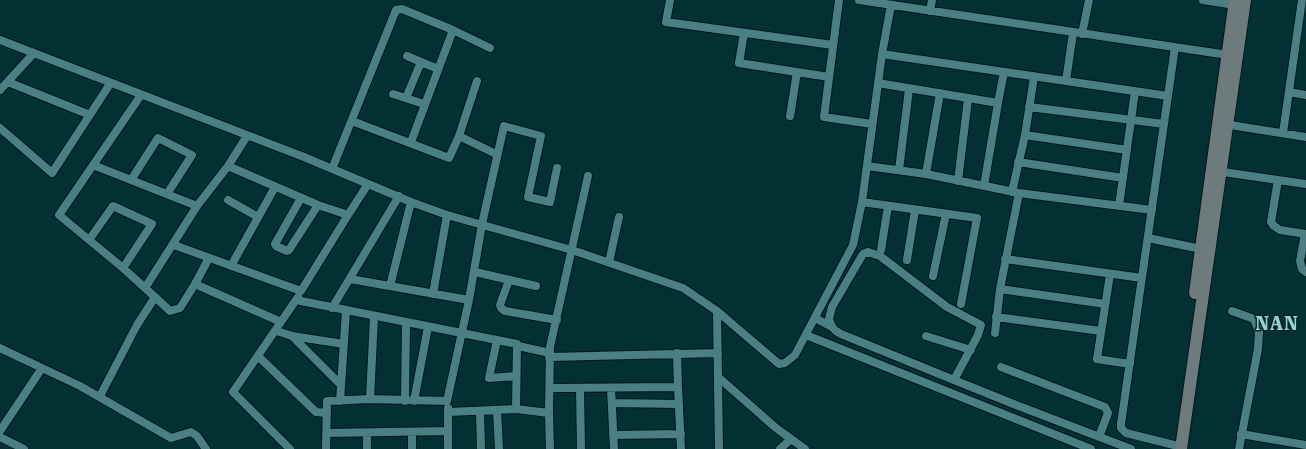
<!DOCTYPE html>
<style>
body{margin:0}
canvas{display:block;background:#033133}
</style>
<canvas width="1306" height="449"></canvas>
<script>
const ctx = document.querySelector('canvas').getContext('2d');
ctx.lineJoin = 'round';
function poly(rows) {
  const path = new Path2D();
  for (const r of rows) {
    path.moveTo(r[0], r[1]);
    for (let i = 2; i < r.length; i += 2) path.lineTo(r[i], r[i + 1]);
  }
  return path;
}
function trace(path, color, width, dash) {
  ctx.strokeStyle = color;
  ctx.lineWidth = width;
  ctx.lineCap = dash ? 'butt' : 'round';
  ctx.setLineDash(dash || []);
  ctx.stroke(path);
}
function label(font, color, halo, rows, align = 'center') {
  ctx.font = font + ' "Roboto Serif",serif';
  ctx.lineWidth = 3;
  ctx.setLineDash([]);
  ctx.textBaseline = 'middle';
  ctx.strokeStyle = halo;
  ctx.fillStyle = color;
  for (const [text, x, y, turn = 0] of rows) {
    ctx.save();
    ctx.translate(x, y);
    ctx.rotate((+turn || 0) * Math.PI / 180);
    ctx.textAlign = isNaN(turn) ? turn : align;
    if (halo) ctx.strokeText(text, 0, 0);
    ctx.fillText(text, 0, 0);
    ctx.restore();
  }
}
const street = poly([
 [670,0,666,22,833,45],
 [839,0,824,117,872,124],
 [859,0,1228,55],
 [1203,0,1235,5],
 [930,11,932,0],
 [453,30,490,48],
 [744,33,739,63,829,77],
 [1082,34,1089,0],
 [0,40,304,157,411,202,447,215,572,250,683,288,717,311,719,449],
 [882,54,1168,96],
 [407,56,438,69],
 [1066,81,1073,33],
 [8,82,90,115],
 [878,83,998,103,1004,72],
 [0,90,34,53],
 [1289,92,1306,95],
 [393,94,424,104],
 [406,98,421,62],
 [1029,107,1164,124],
 [790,116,797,72],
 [352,121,449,158,459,136,477,81],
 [1224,124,1306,137],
 [0,128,52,173,110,84],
 [1283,133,1302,0],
 [1025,135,1127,150],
 [459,136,496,154],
 [1018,162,1123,178],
 [93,165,197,206,228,166,247,136],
 [228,166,318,205,348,215,368,184],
 [867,166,926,174,1019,193,1152,210],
 [332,169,396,10,402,9,453,30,411,142],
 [899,170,909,89],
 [1216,171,1306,184],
 [926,174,940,93],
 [131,180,158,138,192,155,167,194],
 [1278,180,1271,222,1274,226,1280,230,1306,234],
 [958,181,968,99],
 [984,186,998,103],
 [1012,192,1025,135,1034,77],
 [301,198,275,244,276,246,287,251,289,250,318,205],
 [228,200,258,217],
 [862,202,977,218,961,304],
 [1119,206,1135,91],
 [1305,234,1300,261,1302,269,1306,272],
 [1148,238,1201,249],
 [89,240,113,206,152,224,123,268],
 [174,245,301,291,348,215],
 [881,250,888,206],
 [209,258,195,284,281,322],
 [1005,259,1142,278],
 [907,260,915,210],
 [609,262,619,217],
 [231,266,275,187],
 [475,272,536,286],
 [1110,274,1097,359,1130,364],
 [933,276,946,214],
 [350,279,469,300],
 [509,280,500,305,501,308,505,311,557,320],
 [390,286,411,202],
 [145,288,197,206],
 [1000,289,1105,304],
 [433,294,447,215],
 [155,297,170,311,180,308,195,284],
 [296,300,517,344,516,409],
 [332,308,399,196],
 [717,311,779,364,785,363,795,355,853,245,862,202,882,54,891,5],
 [1232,311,1254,319,1259,332,1258,349,1239,449],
 [996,317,1101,331],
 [815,318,832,327],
 [277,331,292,336,344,344],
 [995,333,1000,289,1019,193],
 [806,335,1091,449],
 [292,336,341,385],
 [926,336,971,350],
 [497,340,489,378,516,376],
 [518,346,550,353],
 [0,348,80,386,171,438,191,432,197,436,206,449],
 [677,353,678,387],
 [259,357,316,412,327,413],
 [549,357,718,353],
 [1001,367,1105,407,1108,413,1099,437],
 [718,377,776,428,805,449],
 [954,380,978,335,981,325,947,307,880,256,868,252,863,254,832,307,829,319,832,327,836,331,841,334,954,380,1016,405,1131,449],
 [550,388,678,387,681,449],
 [580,388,581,449],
 [611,388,614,449],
 [100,396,137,325,155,297,123,268,59,215,141,95],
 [370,399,374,317],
 [340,401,346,311],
 [405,401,406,323],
 [414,401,428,327],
 [612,403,679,404],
 [497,410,499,449],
 [480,411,481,449],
 [448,412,516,409,549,413,550,449],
 [549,413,550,347,588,176],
 [0,431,42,368],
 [412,432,412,449],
 [326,433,448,431],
 [367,433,367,449],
 [1241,434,1306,445],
 [613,435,681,434],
 [0,437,24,449],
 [1174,445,1126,433,1121,428,1121,424,1175,47],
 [290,449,233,392,298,297],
 [326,449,327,401,370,399,447,401,469,300,482,224,504,126,541,136,528,197,550,202,557,168],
 [448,449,448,408],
 [780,449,791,439]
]);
const secondary = poly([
 [1195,293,1235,0],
 [1181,449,1245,0]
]);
const districtNames = [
 ["NAN",1277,325]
];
trace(street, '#001719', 10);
trace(secondary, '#001719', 14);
trace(street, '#4a8083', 8);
trace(secondary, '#6d7b7d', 12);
ctx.letterSpacing = '1px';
label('bold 18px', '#97d0d2', '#082527', districtNames);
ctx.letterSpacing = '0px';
</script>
